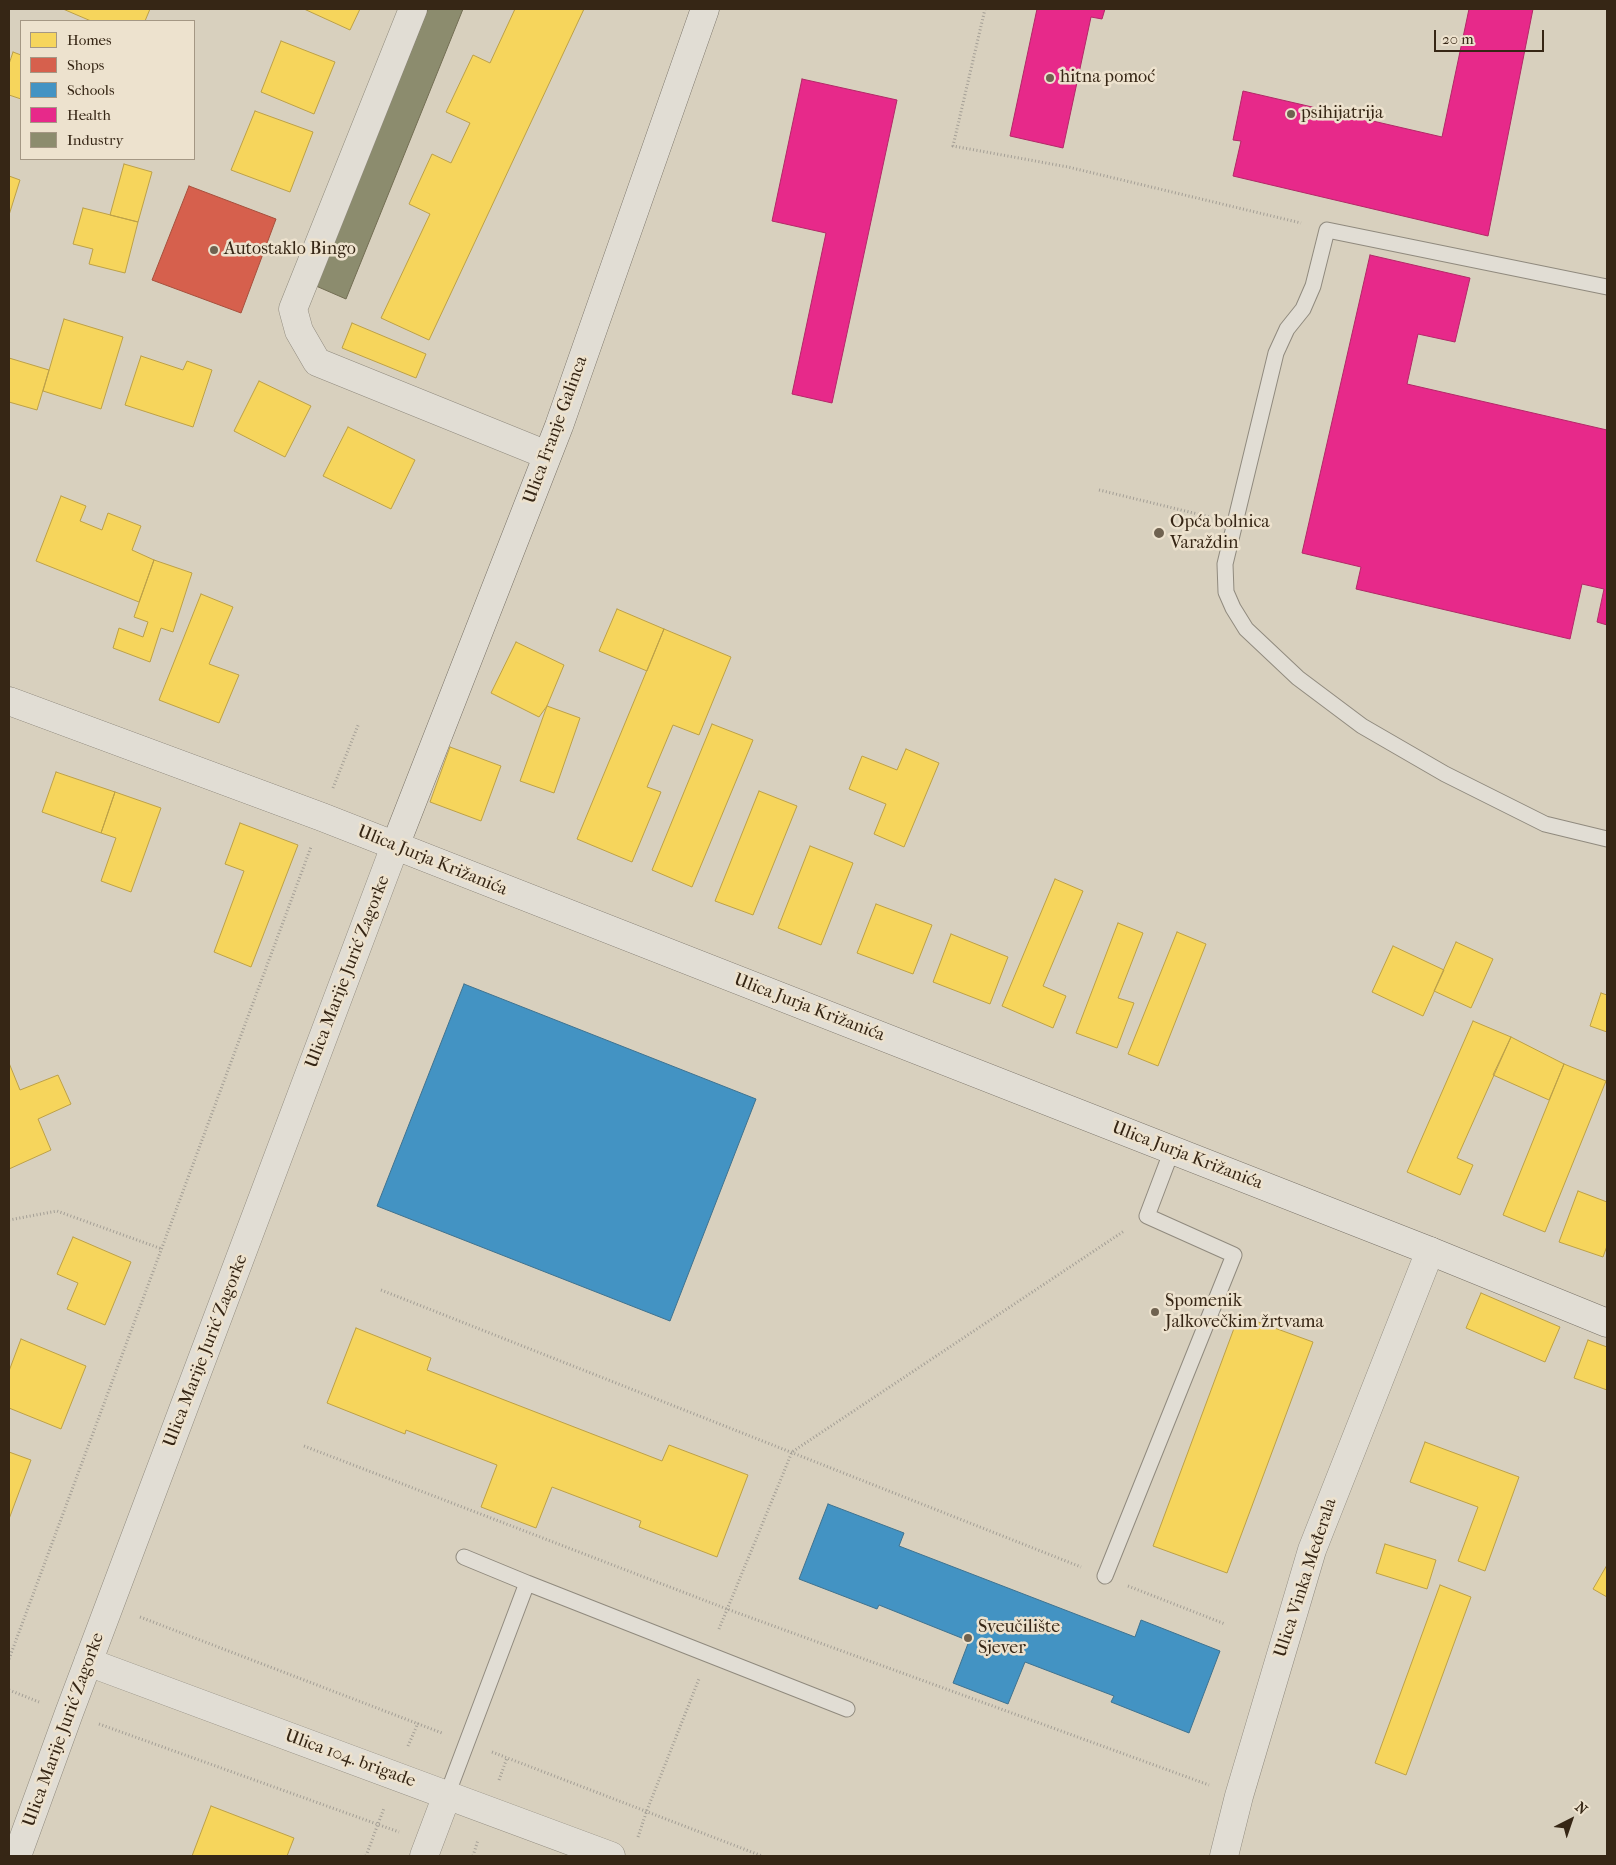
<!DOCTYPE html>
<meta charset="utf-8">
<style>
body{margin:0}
#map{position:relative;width:1616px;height:1865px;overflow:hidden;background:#d8d0be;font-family:"IM FELL French Canon",serif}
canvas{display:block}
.frame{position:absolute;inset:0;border:10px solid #362615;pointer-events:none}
.legend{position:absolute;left:20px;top:20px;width:175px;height:140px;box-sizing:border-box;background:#ede2ce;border:1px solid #a49784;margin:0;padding:6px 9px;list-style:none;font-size:15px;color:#362615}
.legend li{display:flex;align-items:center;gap:10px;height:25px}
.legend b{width:25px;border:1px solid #a49784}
.north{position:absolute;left:1546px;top:1795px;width:50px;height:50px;-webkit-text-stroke:4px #ede2ce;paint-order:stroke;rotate:41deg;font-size:14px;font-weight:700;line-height:20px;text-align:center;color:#362615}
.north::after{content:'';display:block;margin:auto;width:18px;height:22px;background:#362615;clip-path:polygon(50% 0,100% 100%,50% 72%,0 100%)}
.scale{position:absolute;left:1434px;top:30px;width:110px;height:22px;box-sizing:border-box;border:2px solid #362615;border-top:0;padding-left:6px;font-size:15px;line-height:18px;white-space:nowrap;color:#362615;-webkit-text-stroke:4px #ede2ce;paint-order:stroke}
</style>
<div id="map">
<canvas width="1616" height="1865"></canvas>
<div class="frame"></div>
<ul class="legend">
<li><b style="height:14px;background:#f6d55c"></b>Homes</li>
<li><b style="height:14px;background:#d6604d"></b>Shops</li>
<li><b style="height:14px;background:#4393c3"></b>Schools</li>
<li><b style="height:14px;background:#e7298a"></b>Health</li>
<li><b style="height:14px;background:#8c8c6e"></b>Industry</li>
</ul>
<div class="north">N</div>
<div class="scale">20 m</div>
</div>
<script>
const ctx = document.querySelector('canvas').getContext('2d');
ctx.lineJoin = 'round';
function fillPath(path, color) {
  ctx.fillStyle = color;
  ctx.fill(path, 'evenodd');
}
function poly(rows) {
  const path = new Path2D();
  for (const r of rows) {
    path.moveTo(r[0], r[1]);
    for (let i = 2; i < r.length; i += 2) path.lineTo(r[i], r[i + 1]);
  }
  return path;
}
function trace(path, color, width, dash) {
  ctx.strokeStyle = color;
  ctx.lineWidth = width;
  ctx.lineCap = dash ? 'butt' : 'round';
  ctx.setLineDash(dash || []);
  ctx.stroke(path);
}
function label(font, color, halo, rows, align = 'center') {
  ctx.font = font + ' "IM FELL French Canon",serif';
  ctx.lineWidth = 5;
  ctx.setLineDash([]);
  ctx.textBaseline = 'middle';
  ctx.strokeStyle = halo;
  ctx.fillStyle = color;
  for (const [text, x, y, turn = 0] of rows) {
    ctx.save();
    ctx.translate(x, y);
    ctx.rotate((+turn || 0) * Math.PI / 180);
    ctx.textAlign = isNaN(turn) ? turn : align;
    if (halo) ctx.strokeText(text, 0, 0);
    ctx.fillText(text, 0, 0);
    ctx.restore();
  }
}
const homes = poly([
 [63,9,150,9,145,21,91,21,63,9],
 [304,9,360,9,350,30,304,9],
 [515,9,584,9,429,340,381,318,430,214,409,204,432,154,451,163,470,123,446,112,473,55,490,63,515,9],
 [281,41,335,62,314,114,261,92,281,41],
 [13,52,21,55,21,99,9,95,9,64,13,52],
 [255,111,313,132,290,192,231,170,255,111],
 [124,164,152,172,138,222,110,215,124,164],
 [9,176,20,180,9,215,9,176],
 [83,208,138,222,125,273,89,264,93,249,73,244,83,208],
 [64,319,123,337,101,409,43,391,64,319],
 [352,323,426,354,416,378,342,348,352,323],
 [141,356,183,370,187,361,212,370,193,427,125,405,141,356],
 [9,358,49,370,37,410,9,402,9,358],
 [259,381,311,406,285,457,234,431,259,381],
 [348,427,415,460,391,509,323,476,348,427],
 [61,496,86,506,80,521,102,530,108,513,141,526,132,550,154,560,139,602,36,561,61,496],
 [154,560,192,573,173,632,161,628,150,662,113,648,119,628,143,637,148,622,134,617,154,560],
 [201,594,233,607,209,664,239,675,219,723,159,700,201,594],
 [617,609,664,629,647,671,599,651,617,609],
 [664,629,731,657,699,735,673,725,647,787,661,792,632,862,577,839,664,629],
 [516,642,564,665,547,706,539,717,491,693,516,642],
 [547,706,580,718,554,793,520,781,547,706],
 [712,724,753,740,692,887,652,870,712,724],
 [450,747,501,766,481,821,430,802,450,747],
 [906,749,939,763,904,847,874,834,886,804,849,789,862,756,897,770,906,749],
 [56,772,115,792,101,833,42,812,56,772],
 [759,791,797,806,753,915,715,901,759,791],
 [115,792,161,808,131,892,101,881,116,838,101,833,115,792],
 [240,823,298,845,251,967,214,952,244,871,225,864,240,823],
 [810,846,853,863,821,945,778,928,810,846],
 [1055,879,1083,891,1043,986,1066,996,1053,1028,1002,1006,1055,879],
 [876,904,932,925,913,974,857,953,876,904],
 [1118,923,1143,933,1118,998,1134,1003,1117,1048,1076,1033,1118,923],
 [1177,932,1206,944,1158,1066,1128,1054,1177,932],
 [951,934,1008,957,990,1004,933,982,951,934],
 [1456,942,1493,959,1471,1008,1434,991,1456,942],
 [1393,946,1444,970,1423,1016,1372,992,1393,946],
 [1601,993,1607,995,1607,1032,1590,1026,1601,993],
 [1473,1021,1511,1037,1457,1158,1473,1165,1460,1195,1407,1172,1473,1021],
 [1511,1037,1564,1064,1549,1100,1493,1075,1511,1037],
 [9,1063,20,1090,58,1075,71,1104,38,1119,51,1150,9,1169,9,1063],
 [1564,1064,1606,1081,1545,1232,1503,1215,1564,1064],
 [1578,1191,1607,1202,1607,1246,1603,1257,1559,1242,1578,1191],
 [73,1237,131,1262,105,1325,67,1309,78,1283,57,1274,73,1237],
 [1481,1293,1560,1327,1545,1362,1466,1328,1481,1293],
 [1239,1315,1313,1342,1227,1573,1153,1546,1239,1315],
 [356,1328,431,1358,427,1370,662,1461,669,1445,748,1475,717,1557,639,1527,641,1521,552,1487,536,1528,481,1507,497,1465,406,1430,405,1434,327,1403,356,1328],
 [21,1339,86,1366,61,1429,9,1408,9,1371,21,1339],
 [1588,1340,1607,1347,1607,1390,1574,1378,1588,1340],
 [1425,1442,1519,1477,1485,1571,1458,1561,1478,1507,1410,1482,1425,1442],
 [9,1452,31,1460,9,1519,9,1452],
 [1385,1544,1436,1560,1427,1589,1376,1573,1385,1544],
 [1607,1565,1607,1597,1593,1589,1607,1565],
 [1440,1585,1471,1597,1406,1775,1375,1763,1440,1585],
 [211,1806,294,1838,287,1856,192,1856,211,1806]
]);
const shops = poly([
 [189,186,276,219,241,313,152,280,189,186]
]);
const schools = poly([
 [464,984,756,1099,670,1321,377,1206,464,984],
 [828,1504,904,1533,899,1546,1135,1637,1141,1620,1220,1651,1189,1733,1111,1702,1114,1696,1025,1662,1008,1704,953,1683,969,1641,879,1605,877,1609,799,1579,828,1504]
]);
const health = poly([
 [1037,9,1105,9,1102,19,1091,17,1063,148,1010,136,1037,9],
 [1469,9,1533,9,1488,236,1233,176,1241,141,1233,140,1243,91,1442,137,1469,9],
 [802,79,897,100,832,403,792,394,826,233,772,221,802,79],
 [1370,255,1470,278,1455,342,1418,334,1407,384,1607,430,1607,625,1597,622,1604,589,1582,584,1570,639,1356,589,1361,567,1302,553,1370,255]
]);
const industry = poly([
 [428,9,463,9,346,299,316,286,428,9]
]);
const path = poly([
 [985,9,953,146,1068,167,1301,223],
 [1099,490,1210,517],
 [333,788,359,723],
 [9,1220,57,1211,162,1249],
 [381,1290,1081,1567],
 [304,1446,727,1609,1209,1785],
 [1128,1586,1225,1624],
 [140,1617,442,1733],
 [719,1629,792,1452,1124,1231],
 [9,1659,311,847],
 [9,1690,39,1702],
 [99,1724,399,1832],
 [408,1746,418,1723],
 [492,1752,762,1856],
 [499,1780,507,1758],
 [638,1837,647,1810,699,1679],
 [366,1856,384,1808],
 [473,1856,478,1840]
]);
const lane = poly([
 [1607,287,1327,230,1313,286,1303,309,1287,329,1276,353,1225,564,1226,592,1233,608,1246,629,1298,678,1362,726,1445,774,1545,824,1607,839],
 [464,1557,527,1583],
 [1105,1576,1234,1255,1147,1216,1172,1150],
 [447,1795,527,1583,847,1709]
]);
const street = poly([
 [413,9,293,309,299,331,317,362,547,455],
 [88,1662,611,1856],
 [17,1856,69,1713,395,846],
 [424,1856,447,1795],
 [1224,1856,1239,1796,1312,1550,1430,1251]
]);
const secondary = poly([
 [9,701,322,817,1430,1251,1607,1323],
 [395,846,559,426,705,9]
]);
const markers = [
 [1050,78,5,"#6f6250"],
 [1291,114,5,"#6f6250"],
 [214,250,5,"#6f6250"],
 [1159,533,6,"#6f6250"],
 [1155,1312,5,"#6f6250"],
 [968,1638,5,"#6f6250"]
];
const poiNames = [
 ["hitna pomoć",1060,78],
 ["psihijatrija",1301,114],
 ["Autostaklo Bingo",224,250],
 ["Opća bolnica",1170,523],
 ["Varaždin",1170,544],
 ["Spomenik",1165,1302],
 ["Jalkovečkim žrtvama",1165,1323],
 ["Sveučilište",978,1628],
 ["Sjever",978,1649]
];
const streetNames = [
 ["Ulica Franje Galinca",556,430,-70],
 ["Ulica Jurja Križanića",432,861,22],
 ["Ulica Marije Jurić Zagorke",348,972,-69],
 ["Ulica Jurja Križanića",809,1008,21],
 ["Ulica Jurja Križanića",1187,1156,21],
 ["Ulica Marije Jurić Zagorke",206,1351,-69],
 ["Ulica Vinka Međerala",1306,1578,-72],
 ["Ulica Marije Jurić Zagorke",64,1730,-70],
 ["Ulica 104. brigade",350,1759,20]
];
fillPath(homes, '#f6d55c');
trace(homes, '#bca047', 1);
fillPath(shops, '#d6604d');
trace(shops, '#a64f3c', 1);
fillPath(schools, '#4393c3');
trace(schools, '#3f728f', 1);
fillPath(health, '#e7298a');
trace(health, '#b22867', 1);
fillPath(industry, '#8c8c6e');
trace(industry, '#726d53', 1);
trace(lane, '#908a7e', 17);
trace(street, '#908a7e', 29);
trace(secondary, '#797267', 29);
trace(path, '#a39e95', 3, [1, 2.5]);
trace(lane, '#e1ddd4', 15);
trace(street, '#e1ddd4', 28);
trace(secondary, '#e1ddd4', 28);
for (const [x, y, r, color] of markers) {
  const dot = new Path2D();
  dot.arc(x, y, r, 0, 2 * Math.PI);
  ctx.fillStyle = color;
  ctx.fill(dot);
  trace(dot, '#ede2ce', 2);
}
label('18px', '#362615', '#ede2ce', poiNames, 'left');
label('18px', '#362615', '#ede2ce', streetNames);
</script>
